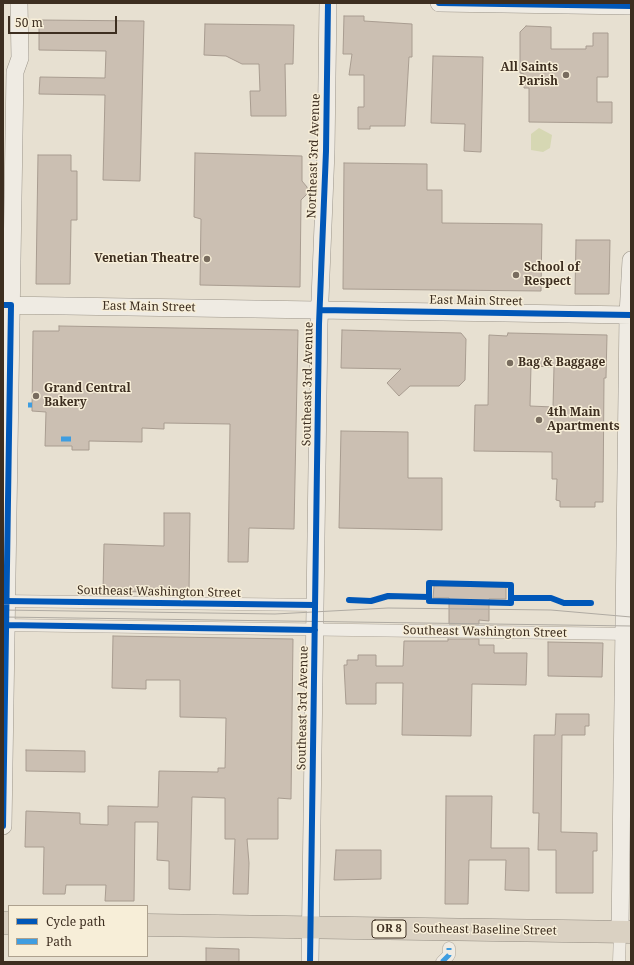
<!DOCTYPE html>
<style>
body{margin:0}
#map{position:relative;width:634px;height:965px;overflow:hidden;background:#e7e0d1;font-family:"Noto Serif",serif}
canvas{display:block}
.frame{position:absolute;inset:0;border:4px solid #3d2e20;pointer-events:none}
.legend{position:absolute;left:8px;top:905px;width:140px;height:52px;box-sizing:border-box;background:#f7eed8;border:1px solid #ada18e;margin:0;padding:5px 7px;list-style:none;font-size:12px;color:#3d2e20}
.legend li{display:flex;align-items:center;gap:8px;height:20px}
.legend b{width:20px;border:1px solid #ada18e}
.scale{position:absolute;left:8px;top:16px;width:109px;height:18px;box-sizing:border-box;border:2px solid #3d2e20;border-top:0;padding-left:5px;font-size:12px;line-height:14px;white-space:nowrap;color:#3d2e20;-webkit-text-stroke:3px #f7eed8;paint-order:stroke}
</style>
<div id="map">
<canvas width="634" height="965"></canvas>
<div class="frame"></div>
<ul class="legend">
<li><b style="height:5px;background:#0057b8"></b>Cycle path</li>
<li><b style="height:5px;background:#3f9de0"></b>Path</li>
</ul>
<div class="scale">50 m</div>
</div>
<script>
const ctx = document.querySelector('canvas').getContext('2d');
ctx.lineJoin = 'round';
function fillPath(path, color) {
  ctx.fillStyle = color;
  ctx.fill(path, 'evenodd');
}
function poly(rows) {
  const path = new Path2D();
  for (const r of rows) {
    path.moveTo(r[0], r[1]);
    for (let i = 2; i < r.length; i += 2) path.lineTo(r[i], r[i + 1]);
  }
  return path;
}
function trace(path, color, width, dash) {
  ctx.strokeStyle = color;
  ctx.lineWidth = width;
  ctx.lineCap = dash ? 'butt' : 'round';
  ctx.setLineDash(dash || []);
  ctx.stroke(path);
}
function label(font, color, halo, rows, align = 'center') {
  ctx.font = font + ' "Noto Serif",serif';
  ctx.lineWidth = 3;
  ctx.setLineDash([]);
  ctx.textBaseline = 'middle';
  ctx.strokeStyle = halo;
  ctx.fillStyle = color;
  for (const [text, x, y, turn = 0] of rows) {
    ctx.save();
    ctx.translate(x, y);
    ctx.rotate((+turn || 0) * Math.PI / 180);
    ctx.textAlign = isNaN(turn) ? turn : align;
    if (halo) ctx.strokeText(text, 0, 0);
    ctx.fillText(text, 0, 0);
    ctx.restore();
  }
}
const green = poly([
 [539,128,552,135,550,148,543,152,531,150,531,134]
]);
const building = poly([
 [344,16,364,16,364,21,412,24,412,57,409,57,405,126,370,126,370,129,358,129,358,107,364,107,364,75,349,75,352,54,343,54,344,16],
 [39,20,144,21,140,181,103,180,105,95,39,94,40,77,105,78,106,51,39,50,39,20],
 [205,24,294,25,293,64,285,64,286,116,251,116,250,91,260,91,259,64,242,64,226,56,204,55,205,24],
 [526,26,551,27,551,49,586,49,586,46,593,46,593,33,608,33,608,77,597,77,597,102,612,102,612,123,529,122,529,88,524,88,524,74,520,73,520,32,526,26],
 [433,56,483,57,481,152,464,151,465,124,431,123,433,56],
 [195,153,302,156,302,181,307,187,307,194,301,200,300,287,200,285,201,219,194,217,195,153],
 [38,155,71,155,71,171,77,171,77,220,71,220,70,284,36,284,38,155],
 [344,163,427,164,427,190,442,190,442,223,542,224,541,291,343,289,344,163],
 [576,240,610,240,609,294,575,294,576,240],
 [59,326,298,330,294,529,249,528,248,562,228,562,230,424,164,423,164,429,142,428,142,442,89,441,89,450,72,450,72,446,45,446,46,412,32,411,33,331,59,331,59,326],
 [342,330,461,333,466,339,465,380,459,386,410,386,399,396,387,383,401,369,341,368,342,330],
 [508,333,607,335,606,378,604,378,603,502,595,502,595,507,560,507,560,501,556,500,557,479,552,479,552,452,474,451,475,405,488,405,489,335,507,336,508,333],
 [531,366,554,367,553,407,530,406,531,366],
 [341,431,408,432,408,478,442,478,442,530,339,528,341,431],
 [164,513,190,513,189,593,103,591,104,544,164,546,164,513],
 [434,586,506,587,506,599,489,599,489,621,479,620,479,624,449,624,449,598,433,598,434,586],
 [113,636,293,639,291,799,278,798,278,839,247,839,249,863,248,894,233,894,235,839,225,839,225,798,192,797,190,890,169,889,169,861,157,860,158,822,135,822,134,901,105,901,106,885,66,885,65,894,43,894,44,847,25,847,26,811,80,813,80,824,108,825,108,806,158,807,159,771,218,772,218,768,225,768,226,718,180,717,180,680,146,680,146,689,112,688,113,636],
 [448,639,479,639,479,645,494,645,494,653,527,653,526,685,472,684,471,736,402,735,403,683,376,683,376,704,346,704,344,665,347,665,347,660,358,660,358,655,376,655,376,666,403,666,404,641,448,641,448,639],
 [548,642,603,643,602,677,548,676,548,642],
 [556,714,589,714,589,726,585,726,585,735,562,735,561,832,597,833,597,851,593,851,593,893,556,893,556,850,538,850,539,813,533,813,534,735,555,735,556,714],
 [26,750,85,751,85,772,26,771,26,750],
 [446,796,492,796,491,848,529,848,529,891,505,890,506,860,469,860,468,904,445,904,446,796],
 [336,850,381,850,381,879,334,880,336,850],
 [206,948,239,949,239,962,206,962,206,948]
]);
const street = poly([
 [3,601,315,605],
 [3,625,631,634],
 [442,962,449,955,449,948],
 [619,962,620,932]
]);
const secondary = poly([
 [439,3,631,6],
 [3,305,631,315],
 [3,826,15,72,20,58,19,3],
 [620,932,628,315,631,260],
 [310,962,319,324,326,151,328,3]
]);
const highway = poly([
 [3,923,9,923],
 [147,925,631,932]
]);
const tram = poly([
 [3,610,275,614,388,608,551,610,631,617],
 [3,617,631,626]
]);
const quiet = poly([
 [28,405,32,405],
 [61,439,72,439],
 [442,962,449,955,449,948]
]);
const cycleway = poly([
 [439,3,631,6],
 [3,305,11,305,3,826],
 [320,310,631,315],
 [429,583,511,585,511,603,429,601,429,583],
 [511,598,551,598,564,603,591,603],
 [349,600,371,601,388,596,429,597],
 [3,601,315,605],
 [6,625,315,630],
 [310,962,319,324,326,151,328,3]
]);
const markers = [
 [566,75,4,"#786c5e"],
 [207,259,4,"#786c5e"],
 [516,275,4,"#786c5e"],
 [510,363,4,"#786c5e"],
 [36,396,4,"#786c5e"],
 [539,420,4,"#786c5e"]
];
const shields = [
 [389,929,34]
];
const shieldNames = [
 ["OR 8",389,929]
];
const poiNames = [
 ["All Saints",558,68,"right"],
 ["Parish",558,82,"right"],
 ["Venetian Theatre",199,259,"right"],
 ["School of",524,268],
 ["Respect",524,282],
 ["Bag & Baggage",518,363],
 ["Grand Central",44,389],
 ["Bakery",44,403],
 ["4th Main",547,413],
 ["Apartments",547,427]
];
const streetNames = [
 ["Northeast 3rd Avenue",314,156,-88],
 ["East Main Street",476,301,1],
 ["East Main Street",149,307,1],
 ["Southeast 3rd Avenue",308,384,-89],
 ["Southeast Washington Street",159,592,1],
 ["Southeast Washington Street",485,632,1],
 ["Southeast 3rd Avenue",303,708,-89],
 ["Southeast Baseline Street",485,930,1]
];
fillPath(green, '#d6d7b3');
fillPath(building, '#cbbfb2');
trace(building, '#a89c90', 1);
trace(street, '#ada599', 13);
trace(secondary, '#9c958a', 18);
trace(highway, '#928b80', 23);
trace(street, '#efebe3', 12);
trace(secondary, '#efebe3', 17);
trace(highway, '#dad1c2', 22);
trace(tram, '#afaaa2', 1);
trace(quiet, '#3f9de0', 5, [10, 5]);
trace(cycleway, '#0057b8', 6);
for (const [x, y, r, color] of markers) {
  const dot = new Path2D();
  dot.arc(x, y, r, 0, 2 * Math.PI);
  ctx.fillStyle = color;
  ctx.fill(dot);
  trace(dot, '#f7eed8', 1.5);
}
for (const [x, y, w] of shields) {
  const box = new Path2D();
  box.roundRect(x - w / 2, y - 9, w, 18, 3);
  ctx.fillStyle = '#f7eed8';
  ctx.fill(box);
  trace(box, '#3d2e20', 1);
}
label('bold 11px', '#3d2e20', null, shieldNames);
label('bold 12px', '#3d2e20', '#f7eed8', poiNames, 'left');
label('12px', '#3d2e20', '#f7eed8', streetNames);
</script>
